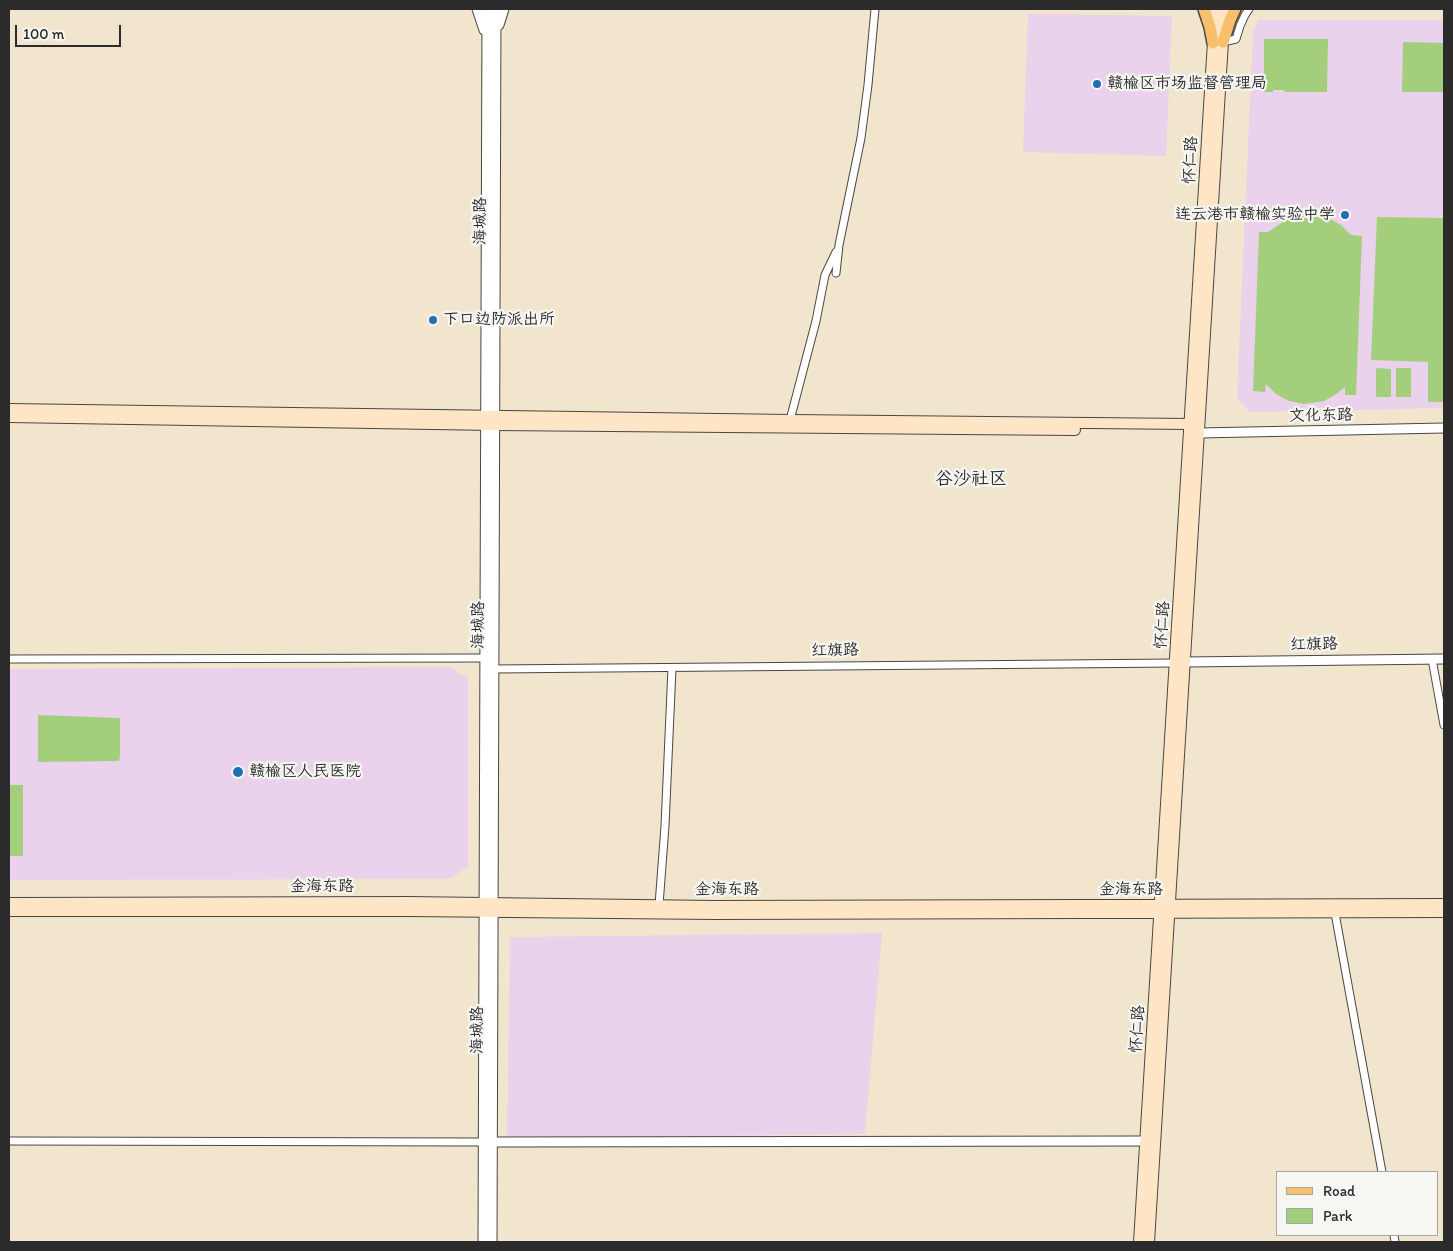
<!DOCTYPE html>
<meta charset="utf-8">
<style>
body{margin:0}
#map{position:relative;width:1453px;height:1251px;overflow:hidden;background:#f1e5cd;font-family:Itim,sans-serif}
canvas{display:block}
.frame{position:absolute;inset:0;border:10px solid #2b2b2b;pointer-events:none}
.legend{position:absolute;left:1276px;top:1171px;width:162px;height:65px;box-sizing:border-box;background:#f6f6f2;border:1px solid #a5a5a2;margin:0;padding:6px 9px;list-style:none;font-size:15px;color:#2b2b2b}
.legend li{display:flex;align-items:center;gap:10px;height:25px}
.legend b{width:25px;border:1px solid #a5a5a2}
.scale{position:absolute;left:15px;top:25px;width:106px;height:22px;box-sizing:border-box;border:2px solid #2b2b2b;border-top:0;padding-left:6px;font-size:15px;line-height:18px;white-space:nowrap;color:#2b2b2b;-webkit-text-stroke:4px #f6f6f2;paint-order:stroke}
</style>
<div id="map">
<canvas width="1453" height="1251"></canvas>
<div class="frame"></div>
<ul class="legend">
<li><b style="height:6px;background:#f9bf6d"></b>Road</li>
<li><b style="height:14px;background:#a3cf7c"></b>Park</li>
</ul>
<div class="scale">100 m</div>
</div>
<script>
const ctx = document.querySelector('canvas').getContext('2d');
ctx.lineJoin = 'round';
function fillPath(path, color) {
  ctx.fillStyle = color;
  ctx.fill(path, 'evenodd');
}
function poly(rows) {
  const path = new Path2D();
  for (const r of rows) {
    path.moveTo(r[0], r[1]);
    for (let i = 2; i < r.length; i += 2) path.lineTo(r[i], r[i + 1]);
  }
  return path;
}
function trace(path, color, width, dash) {
  ctx.strokeStyle = color;
  ctx.lineWidth = width;
  ctx.lineCap = dash ? 'butt' : 'round';
  ctx.setLineDash(dash || []);
  ctx.stroke(path);
}
function label(font, color, halo, rows, align = 'center') {
  ctx.font = font + ' Itim,"LXGW WenKai TC",sans-serif';
  ctx.lineWidth = 4.5;
  ctx.setLineDash([]);
  ctx.textBaseline = 'middle';
  ctx.strokeStyle = halo;
  ctx.fillStyle = color;
  for (const [text, x, y, turn = 0] of rows) {
    ctx.save();
    ctx.translate(x, y);
    ctx.rotate((+turn || 0) * Math.PI / 180);
    ctx.textAlign = isNaN(turn) ? turn : align;
    if (halo) ctx.strokeText(text, 0, 0);
    ctx.fillText(text, 0, 0);
    ctx.restore();
  }
}
const built = poly([
 [1028,14,1172,16,1166,156,1023,152],
 [1258,20,1444,20,1444,408,1249,412,1237,398,1253,33],
 [452,667,461,675,468,675,468,868,462,868,459,873,451,878,444,879,9,880,9,669],
 [882,933,865,1134,507,1139,510,937]
]);
const green = poly([
 [1264,39,1328,39,1327,92,1285,92,1284,90,1273,90,1273,92,1264,92],
 [1403,42,1444,43,1444,92,1402,92],
 [1307,215,1328,218,1341,225,1351,235,1362,236,1356,395,1345,395,1345,387,1335,395,1324,401,1304,404,1289,401,1283,398,1276,394,1266,384,1265,392,1253,391,1259,232,1268,232,1286,220],
 [1377,217,1444,218,1444,402,1428,402,1428,362,1371,360],
 [1376,368,1391,369,1391,397,1376,397],
 [1396,368,1411,368,1411,397,1396,397],
 [38,715,120,718,120,757,119,761,38,762],
 [9,785,23,785,23,856,9,856]
]);
const minor = poly([
 [1223,42,1236,39,1240,26,1245,15,1249,9],
 [836,273,839,245,861,138,868,85,875,9],
 [790,420,816,321,825,275,836,252],
 [9,659,485,658],
 [1432,659,1444,725],
 [494,669,1175,663],
 [659,905,665,826,672,668],
 [1335,913,1382,1172],
 [9,1141,483,1142],
 [1394,1235,1395,1242]
]);
const tertiary = poly([
 [477,9,484,30],
 [499,25,504,9],
 [1199,433,1444,428],
 [1185,662,1444,659],
 [488,1142,1145,1141],
 [483,1242,487,9],
 [492,1242,496,9]
]);
const secondary = poly([
 [9,409,790,420,1190,424],
 [9,417,494,425,1075,430],
 [9,903,408,902,715,906,1444,904],
 [9,911,408,911,715,914,1444,912],
 [1139,1242,1215,9],
 [1149,1242,1225,9]
]);
const primary = poly([
 [1204,9,1210,27,1213,43],
 [1223,42,1230,20,1235,9]
]);
const markers = [
 [1097,84,5,"#1f6fb2"],
 [1345,215,5,"#1f6fb2"],
 [433,320,5,"#1f6fb2"],
 [238,772,6,"#1f6fb2"]
];
const poiNames = [
 ["赣榆区市场监督管理局",1107,84],
 ["连云港市赣榆实验中学",1335,215,"right"],
 ["下口边防派出所",443,320],
 ["赣榆区人民医院",249,772]
];
const streetNames = [
 ["怀仁路",1191,160,-87],
 ["海城路",481,221,-90],
 ["文化东路",1321,416,-1],
 ["海城路",479,625,-90],
 ["怀仁路",1163,625,-86],
 ["红旗路",1314,645,-1],
 ["红旗路",835,651,-1],
 ["金海东路",322,887],
 ["金海东路",727,890],
 ["金海东路",1131,890],
 ["怀仁路",1138,1029,-86],
 ["海城路",478,1030,-90]
];
const neighbourhoodNames = [
 ["谷沙社区",971,479]
];
fillPath(built, '#ead1ec');
fillPath(green, '#a3cf7c');
trace(minor, '#494743', 9);
trace(tertiary, '#494743', 11);
trace(secondary, '#494743', 12);
trace(primary, '#494743', 14);
trace(minor, '#fff', 7);
trace(tertiary, '#fff', 9);
trace(secondary, '#fde5c5', 10);
trace(primary, '#f9bf6d', 11);
for (const [x, y, r, color] of markers) {
  const dot = new Path2D();
  dot.arc(x, y, r, 0, 2 * Math.PI);
  ctx.fillStyle = color;
  ctx.fill(dot);
  trace(dot, '#f6f6f2', 2);
}
label('16px', '#2b2b2b', '#f6f6f2', poiNames, 'left');
label('16px', '#2b2b2b', '#f6f6f2', streetNames);
label('18px', '#2b2b2b', '#f6f6f2', neighbourhoodNames);
</script>
